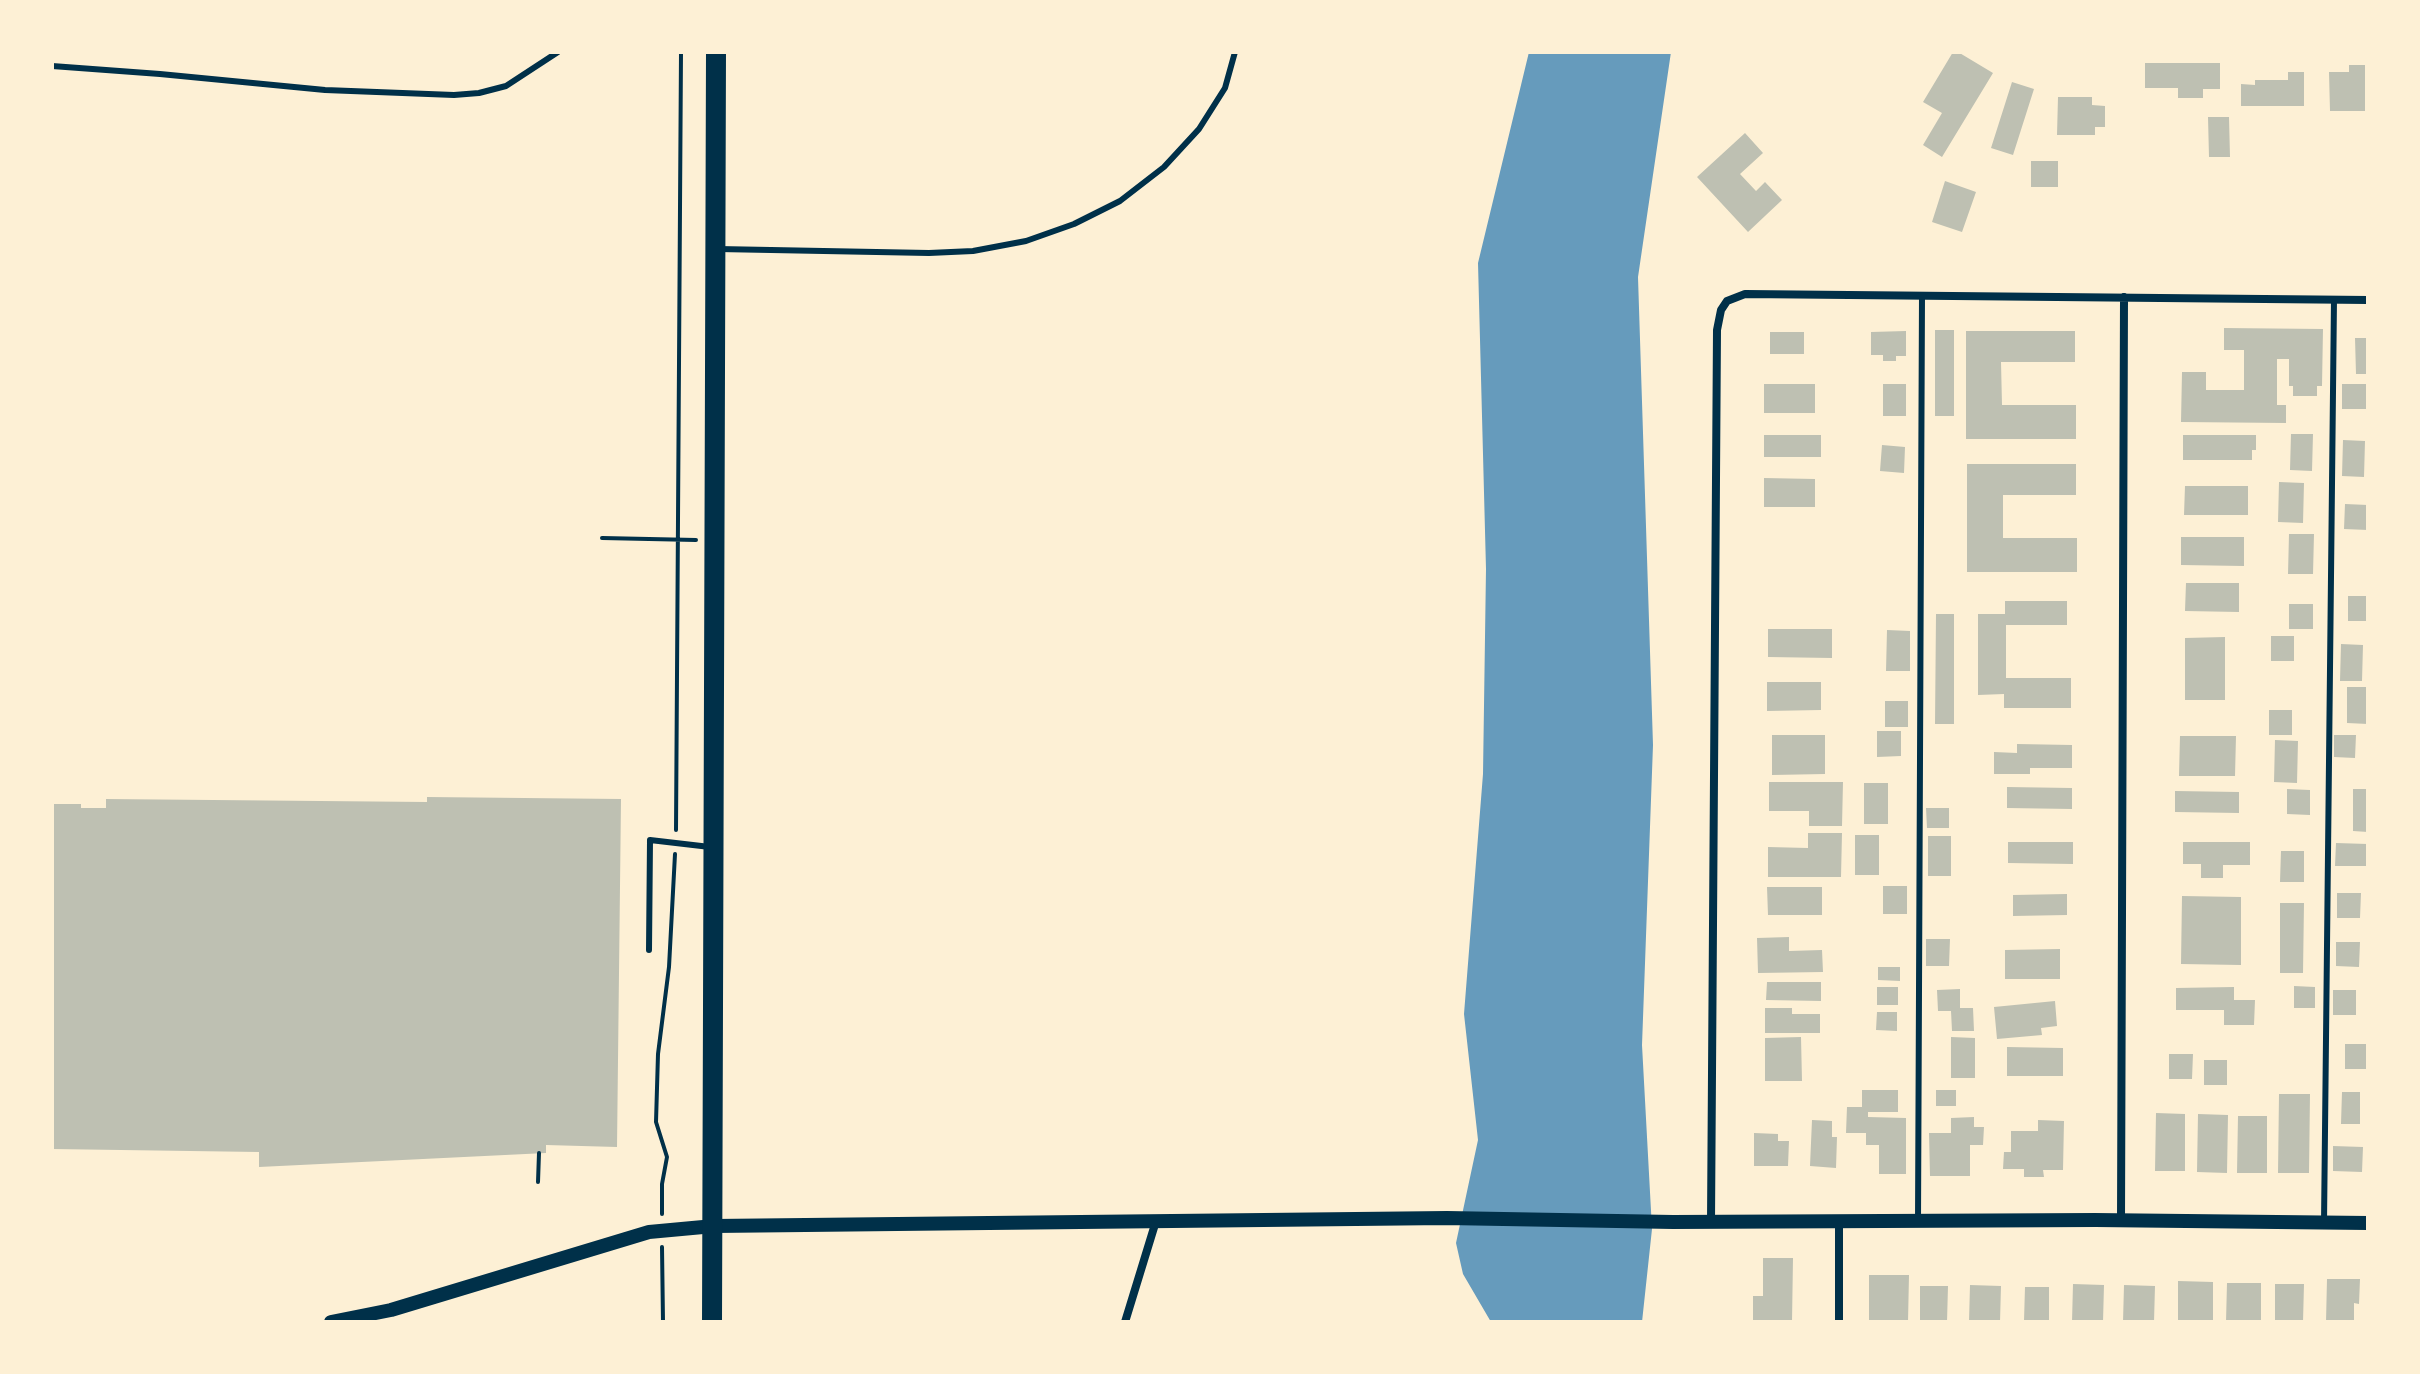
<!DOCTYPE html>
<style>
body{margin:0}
#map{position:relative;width:2420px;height:1374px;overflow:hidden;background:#fdf0d5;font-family:Georgia,serif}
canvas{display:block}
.frame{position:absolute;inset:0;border:54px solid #fdf0d5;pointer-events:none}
</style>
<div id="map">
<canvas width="2420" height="1374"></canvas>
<div class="frame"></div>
</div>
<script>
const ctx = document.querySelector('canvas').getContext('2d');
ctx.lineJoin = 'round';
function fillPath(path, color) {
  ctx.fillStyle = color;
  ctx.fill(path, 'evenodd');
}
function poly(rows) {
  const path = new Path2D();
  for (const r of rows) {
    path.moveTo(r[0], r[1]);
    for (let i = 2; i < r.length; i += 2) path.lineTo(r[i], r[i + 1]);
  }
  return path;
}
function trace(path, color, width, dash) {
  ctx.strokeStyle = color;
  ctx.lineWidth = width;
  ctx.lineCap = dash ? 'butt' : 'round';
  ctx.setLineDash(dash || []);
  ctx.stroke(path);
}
const water = poly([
 [1529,52,1671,52,1638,277,1653,745,1642,1045,1652,1229,1642,1322,1491,1322,1463,1274,1456,1243,1478,1140,1464,1014,1483,774,1486,569,1478,263]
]);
const building = poly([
 [1953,52,1958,52,1993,73,1942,157,1923,145,1942,113,1923,102],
 [2145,63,2220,63,2220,89,2203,89,2203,98,2178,98,2178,88,2145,88],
 [2349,65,2365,65,2365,111,2330,111,2329,72,2349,72],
 [2288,72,2304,72,2304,106,2241,106,2241,84,2255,85,2255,80,2288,80],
 [2012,82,2034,89,2013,155,1991,148],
 [2058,97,2092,97,2092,105,2105,106,2105,127,2095,127,2095,135,2057,135],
 [2208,117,2229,117,2230,157,2209,157],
 [1745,133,1763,153,1740,174,1756,191,1765,182,1782,200,1748,232,1697,177],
 [2031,161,2058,161,2058,187,2031,187],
 [1945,181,1976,192,1962,232,1932,222],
 [2224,328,2323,329,2322,386,2317,386,2317,396,2293,396,2293,386,2289,386,2289,359,2277,359,2277,405,2286,405,2286,423,2181,422,2182,372,2206,372,2206,390,2244,390,2244,350,2224,350],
 [1935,330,1954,330,1954,416,1935,416],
 [1906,331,1906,356,1896,356,1896,361,1883,361,1883,355,1871,355,1871,332],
 [1966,331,2075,331,2075,362,2001,362,2002,405,2076,405,2076,439,1966,439],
 [1770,332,1804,332,1804,354,1770,354],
 [2355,338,2368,338,2368,374,2356,374],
 [1764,384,1815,384,1815,413,1764,413],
 [1883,384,1906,384,1906,416,1883,416],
 [2342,384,2366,384,2366,409,2342,409],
 [2291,434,2313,434,2312,471,2290,470],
 [1764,435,1821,435,1821,457,1764,457],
 [2183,435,2256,435,2256,450,2252,450,2252,460,2183,460],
 [2343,440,2365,441,2364,477,2342,476],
 [1882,445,1905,447,1904,473,1880,471],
 [1967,464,2076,464,2076,495,2003,495,2003,538,2077,538,2077,572,1967,572],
 [1764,478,1815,479,1815,507,1764,507],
 [2279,482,2304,483,2303,523,2278,522],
 [2185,486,2248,486,2248,515,2184,515],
 [2345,504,2368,505,2368,530,2344,529],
 [2289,534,2314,534,2313,574,2288,574],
 [2181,537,2244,537,2244,566,2181,565],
 [2186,583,2239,583,2239,612,2185,611],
 [2348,596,2368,596,2368,621,2348,621],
 [2005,601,2067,601,2067,625,2006,625,2006,678,2071,678,2071,708,2004,708,2004,694,1978,695,1978,614,2005,614],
 [2289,604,2313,604,2313,629,2289,629],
 [1936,614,1954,614,1954,724,1935,724],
 [1768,629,1832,629,1832,658,1768,657],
 [1887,630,1910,631,1910,671,1886,671],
 [2271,636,2294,636,2294,661,2271,661],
 [2225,637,2225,700,2185,700,2185,638],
 [2341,644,2363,645,2362,681,2340,681],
 [1767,682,1821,682,1821,710,1767,711],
 [2347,687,2368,687,2368,724,2347,723],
 [1885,701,1908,701,1908,727,1885,727],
 [2269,710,2292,710,2292,735,2269,735],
 [1877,731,1901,731,1901,756,1877,757],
 [1772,735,1825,735,1825,774,1772,775],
 [2334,735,2356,735,2355,758,2334,757],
 [2180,736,2236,736,2235,776,2179,776],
 [2275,740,2298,741,2297,783,2274,782],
 [2017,744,2072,745,2072,768,2030,768,2030,774,1994,774,1994,752,2017,753],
 [1769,782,1843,782,1842,826,1809,826,1809,811,1769,811],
 [1864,783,1888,783,1888,824,1864,824],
 [2007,787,2072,788,2072,809,2007,808],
 [2287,789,2310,790,2310,815,2287,814],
 [2353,789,2368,789,2368,832,2353,831],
 [2175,791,2239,792,2239,813,2175,812],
 [427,797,621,799,617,1147,546,1145,546,1153,259,1167,259,1152,52,1149,52,804,81,804,81,808,106,808,106,799,427,802],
 [1926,808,1949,808,1949,828,1927,828],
 [1808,833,1842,833,1841,877,1768,877,1768,847,1808,848],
 [1855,835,1879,835,1879,875,1855,875],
 [1928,836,1951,836,1951,876,1928,876],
 [2008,842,2073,842,2073,864,2008,863],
 [2183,842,2250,842,2250,865,2223,865,2223,878,2201,878,2201,864,2183,864],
 [2336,843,2368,844,2368,866,2335,866],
 [2281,851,2304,851,2304,882,2280,882],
 [1883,886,1907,886,1907,914,1883,914],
 [1767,887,1822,887,1822,915,1768,915],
 [2337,893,2361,893,2360,918,2337,918],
 [2067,894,2067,915,2013,916,2013,895],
 [2182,896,2241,897,2241,965,2181,964],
 [2280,903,2304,903,2303,973,2280,973],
 [1789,937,1789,951,1822,950,1823,972,1758,973,1757,938],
 [1926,939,1950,939,1949,966,1926,966],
 [2336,942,2360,942,2359,967,2336,966],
 [2060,949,2060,979,2005,979,2005,950],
 [1878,967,1900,967,1900,981,1878,980],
 [1767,982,1821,982,1821,1001,1766,1000],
 [2294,986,2315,987,2315,1008,2294,1008],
 [1877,987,1898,987,1898,1005,1877,1005],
 [2234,987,2234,1000,2255,1000,2254,1025,2224,1025,2224,1010,2176,1010,2176,988],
 [1960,989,1960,1008,1973,1008,1974,1031,1952,1031,1951,1011,1938,1011,1937,990],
 [2333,990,2356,990,2356,1015,2333,1015],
 [2055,1001,2057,1026,2041,1028,2042,1035,1997,1039,1994,1007],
 [1765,1008,1792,1008,1792,1014,1820,1014,1820,1033,1765,1033],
 [1877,1012,1897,1012,1897,1031,1876,1030],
 [1801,1037,1802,1081,1765,1081,1765,1038],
 [1951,1037,1975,1038,1975,1078,1951,1078],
 [2345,1044,2368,1044,2368,1069,2345,1069],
 [2007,1047,2063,1048,2063,1076,2007,1076],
 [2169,1054,2193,1054,2192,1079,2169,1079],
 [2204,1060,2227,1060,2227,1085,2204,1085],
 [1862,1090,1898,1090,1898,1112,1868,1112,1868,1117,1906,1118,1906,1174,1879,1174,1879,1145,1866,1145,1866,1133,1846,1133,1847,1107,1862,1107],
 [1936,1090,1956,1090,1956,1106,1936,1106],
 [2342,1092,2360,1092,2360,1124,2341,1124],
 [2279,1094,2310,1094,2309,1173,2278,1173],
 [2156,1113,2185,1114,2185,1171,2155,1171],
 [2198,1114,2228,1115,2227,1173,2197,1172],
 [2238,1116,2267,1116,2267,1173,2237,1173],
 [1974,1117,1974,1127,1984,1127,1983,1145,1970,1145,1970,1176,1930,1176,1929,1133,1951,1133,1951,1118],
 [1812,1120,1832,1121,1832,1137,1837,1137,1836,1168,1810,1166],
 [2038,1120,2064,1121,2063,1170,2043,1170,2044,1177,2024,1177,2024,1169,2003,1169,2004,1152,2011,1152,2011,1131,2038,1131],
 [1754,1133,1778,1134,1778,1141,1789,1141,1788,1166,1754,1166],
 [2333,1146,2363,1147,2362,1172,2333,1171],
 [1763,1258,1793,1258,1792,1322,1753,1322,1753,1296,1763,1296],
 [1869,1275,1909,1275,1908,1322,1869,1322],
 [2327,1279,2360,1279,2359,1304,2354,1303,2354,1322,2326,1322],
 [2178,1281,2213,1282,2213,1322,2178,1322],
 [2227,1283,2261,1283,2261,1322,2226,1322],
 [2073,1284,2104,1285,2103,1322,2072,1322],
 [2275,1284,2304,1284,2303,1322,2275,1322],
 [1970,1285,2001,1286,2000,1322,1969,1322],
 [2124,1285,2155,1286,2154,1322,2123,1322],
 [1920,1286,1948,1286,1947,1322,1920,1322],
 [2025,1287,2049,1287,2049,1322,2024,1321]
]);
const path = poly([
 [602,538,696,540],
 [676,830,681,52],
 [538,1182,539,1153],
 [662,1214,662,1184,667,1157,656,1122,658,1054,669,967,675,854],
 [662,1247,663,1322]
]);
const service = poly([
 [52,66,160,74,325,90,454,95,479,93,506,86,558,52],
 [718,249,929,253,973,251,1026,241,1074,224,1120,201,1164,167,1199,129,1225,88,1235,52],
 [649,950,650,840,710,847],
 [1918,1219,1922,295],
 [2324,1223,2334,299]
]);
const minor = poly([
 [2121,1220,2124,297],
 [1711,1221,1717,330,1721,310,1727,301,1745,294,2368,300],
 [1125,1322,1156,1221],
 [1839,1322,1839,1221]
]);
const tertiary = poly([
 [331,1322,391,1310,649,1232,714,1226,1447,1218,1673,1222,2095,1220,2368,1223]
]);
const primary = poly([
 [712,1322,716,52]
]);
fillPath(water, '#669bbc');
fillPath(building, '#bec0b2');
trace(path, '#003049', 4);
trace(service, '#003049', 6);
trace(minor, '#003049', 8);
trace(tertiary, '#003049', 14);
trace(primary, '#003049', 20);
</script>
